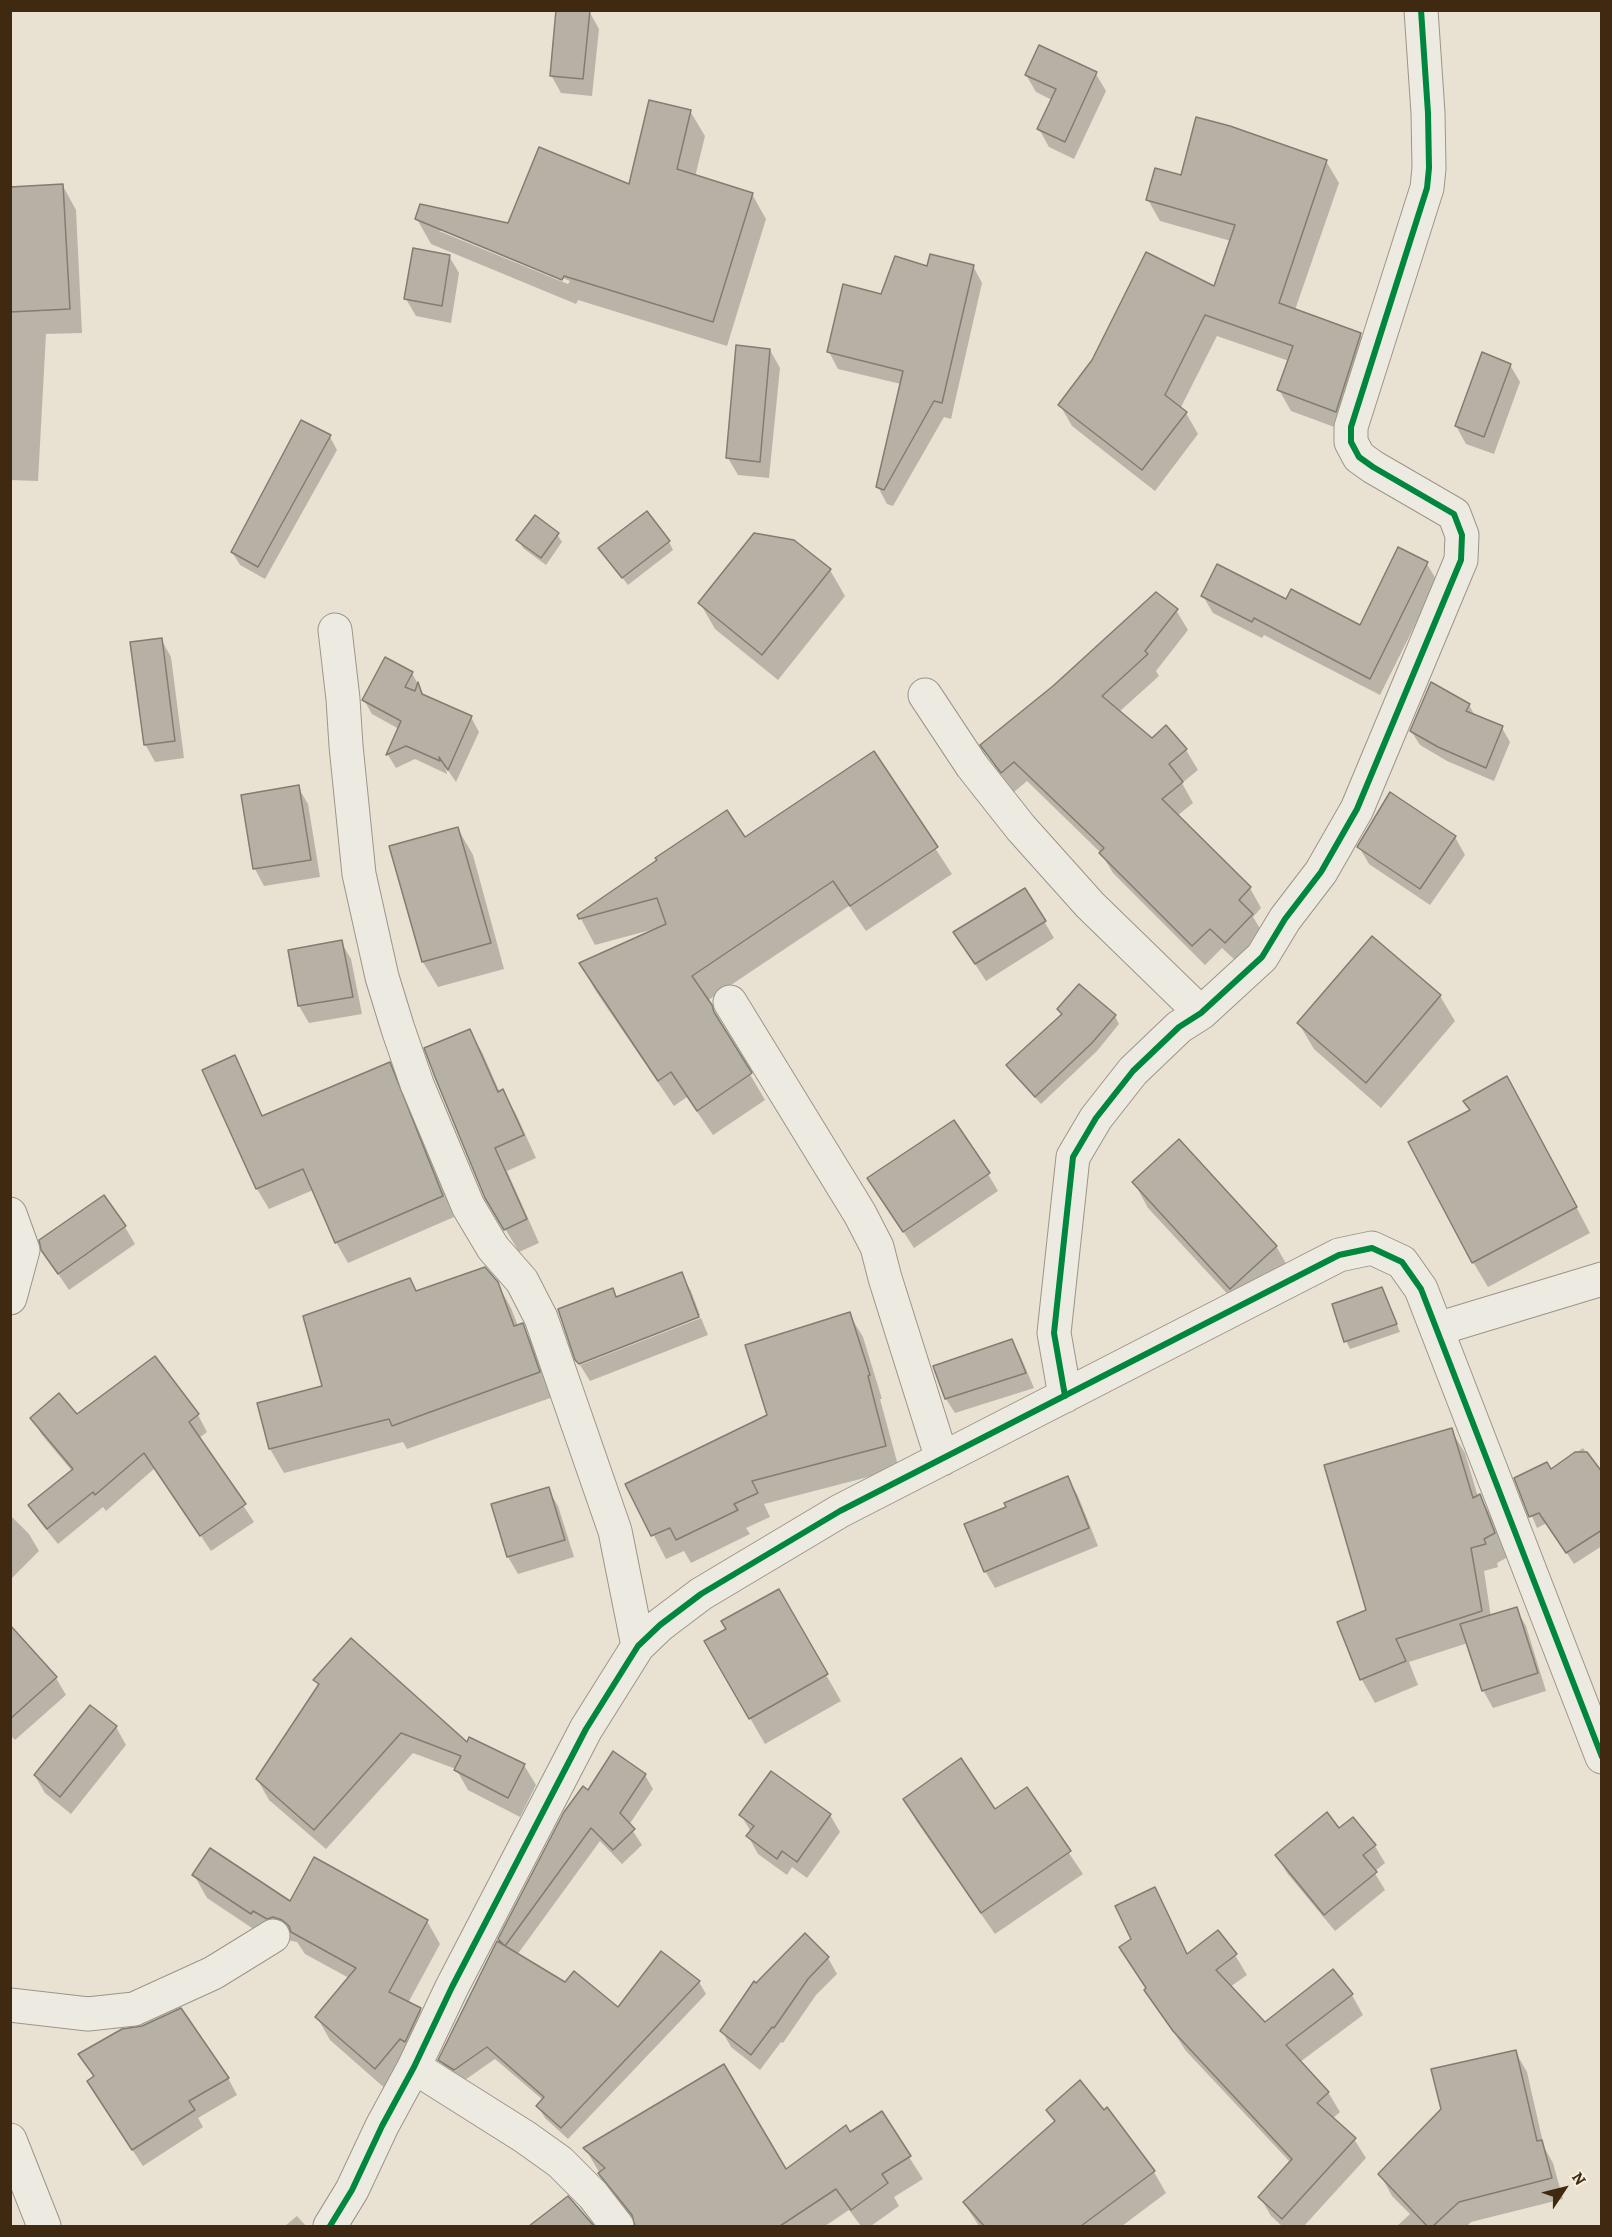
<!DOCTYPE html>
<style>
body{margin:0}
#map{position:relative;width:1612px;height:2237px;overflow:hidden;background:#e9e2d2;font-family:Alegreya,serif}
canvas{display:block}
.frame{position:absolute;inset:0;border:12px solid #3f2910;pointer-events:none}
.north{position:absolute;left:1534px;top:2159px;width:60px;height:60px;-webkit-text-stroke:4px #f7efdb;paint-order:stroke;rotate:55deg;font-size:16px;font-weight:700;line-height:24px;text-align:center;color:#3f2910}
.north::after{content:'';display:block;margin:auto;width:21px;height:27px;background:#3f2910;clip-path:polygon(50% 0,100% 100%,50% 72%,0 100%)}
</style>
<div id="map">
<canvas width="1612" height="2237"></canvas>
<div class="frame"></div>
<div class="north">N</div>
</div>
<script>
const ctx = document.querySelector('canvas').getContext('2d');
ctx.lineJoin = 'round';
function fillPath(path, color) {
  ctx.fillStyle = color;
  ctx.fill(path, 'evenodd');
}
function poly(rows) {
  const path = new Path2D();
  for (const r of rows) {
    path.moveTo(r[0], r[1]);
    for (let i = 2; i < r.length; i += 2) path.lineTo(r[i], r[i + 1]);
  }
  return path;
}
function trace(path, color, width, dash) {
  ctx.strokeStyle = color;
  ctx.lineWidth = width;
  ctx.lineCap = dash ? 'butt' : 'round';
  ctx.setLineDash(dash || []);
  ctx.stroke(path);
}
const shadow = poly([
 [589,11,599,29,592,96,561,93,551,75],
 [1096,74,1106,91,1074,159,1049,147,1039,129,1052,100,1036,92,1026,75],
 [690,111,705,136,695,177,752,194,766,219,727,346,578,300,576,304,431,244,417,219,509,224,630,187],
 [439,231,447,231,570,281,568,284],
 [1326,161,1339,183,1295,310,1360,334,1373,355,1348,432,1291,411,1279,390,1289,361,1217,336,1180,409,1186,413,1198,434,1155,491,1072,426,1060,405,1215,289,1231,241,1160,221,1148,200,1182,177],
 [63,186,76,210,82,333,46,334,38,481,10,480,10,188],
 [449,256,459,273,451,323,416,316,406,299],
 [973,266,982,283,951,419,944,417,893,506,887,504,878,487,901,384,838,369,829,352,882,295],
 [770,350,780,368,769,478,738,475,728,458],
 [1510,365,1520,382,1494,454,1466,444,1456,426],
 [330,437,337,450,265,579,240,565,232,552],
 [557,534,562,542,546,565,523,548,518,540],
 [669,542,673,550,628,585,599,548],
 [1427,564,1437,581,1380,695,1264,635,1262,638,1213,613,1203,596,1287,601,1360,627],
 [830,570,845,596,778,680,715,629,700,603],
 [1176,610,1188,630,1156,671,1159,676,1119,712,1152,740,1186,750,1198,770,1182,783,1193,803,1177,816,1250,888,1261,908,1253,917,1264,935,1237,962,1222,948,1205,965,1113,873,1101,853,1027,781,1014,792,994,765,982,745],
 [161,639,171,657,184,758,155,762,145,744],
 [412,673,425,697,471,717,479,732,456,782,445,766,447,774,415,759,396,768,388,755,399,729,372,714,364,700],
 [1469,705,1475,716,1502,728,1510,742,1494,781,1447,761,1420,745,1411,731],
 [873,753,952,874,866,931,849,906,707,1001,765,1100,713,1135,687,1097,674,1106,595,990,581,964,658,928,595,945,579,915,744,839],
 [298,787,308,804,320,877,264,886,255,869,243,796],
 [458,829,473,855,504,969,438,987,423,962],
 [1455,837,1465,855,1430,905,1369,864,1359,847],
 [1044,921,1054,938,986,981,955,933],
 [341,942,351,959,362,1014,309,1023,299,1006,290,951],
 [1440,996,1455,1021,1381,1108,1314,1049,1299,1024],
 [1059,1010,1115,1016,1119,1024,1097,1051,1041,1104,1012,1073,1008,1065,1062,1015],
 [470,1031,483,1054,500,1093,503,1091,516,1114,536,1158,507,1171,539,1243,519,1252,486,1197],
 [234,1057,246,1078,263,1117,389,1064,401,1085,454,1217,348,1263,336,1242,313,1190,269,1209,257,1189,204,1070],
 [1465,1102,1521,1103,1590,1233,1488,1287,1473,1262,1470,1111],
 [988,1174,998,1191,914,1248,869,1179],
 [1134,1182,1276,1246,1291,1272,1246,1314,1148,1208],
 [125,1227,135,1244,69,1290,42,1250],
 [681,1274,691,1291,700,1315,579,1362,613,1290,617,1298],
 [497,1283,511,1308,518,1326,522,1325,536,1349,553,1397,407,1449,403,1442,284,1473,270,1449,259,1404,324,1387,417,1293],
 [1386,1297,1400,1332,1350,1349,1346,1341],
 [849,1314,863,1337,882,1399,880,1399,899,1469,764,1504,770,1517,746,1528,750,1534,691,1563,684,1551,666,1559,627,1484,769,1415],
 [701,1318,708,1335,590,1381,580,1365],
 [1012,1341,1020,1355,1034,1388,955,1413,946,1399],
 [155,1358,198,1415,207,1432,199,1438,254,1522,211,1551,155,1468,106,1511,103,1507,58,1544,40,1522,30,1505,72,1471,42,1435,32,1419,77,1416],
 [1451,1430,1465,1453,1478,1497,1480,1496,1493,1520,1508,1557,1497,1563,1498,1567,1484,1571,1491,1617,1516,1609,1526,1626,1546,1691,1493,1708,1483,1690,1468,1643,1409,1662,1418,1685,1375,1703,1362,1680,1339,1623,1368,1610],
 [1583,1448,1602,1475,1602,1546,1574,1564,1547,1523,1537,1528,1516,1479,1551,1470],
 [1068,1478,1078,1496,1098,1546,995,1588,985,1571,1008,1508],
 [548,1489,558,1506,574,1557,518,1574,508,1557,493,1505],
 [10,1515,29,1534,39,1551,10,1580],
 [778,1591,841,1701,765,1744,706,1642,728,1629],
 [10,1627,56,1678,66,1695,15,1740,10,1735],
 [315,1680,467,1745,524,1765,536,1785,520,1817,468,1790,456,1769,413,1753,326,1849,269,1800,257,1779,319,1687],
 [91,1707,116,1727,126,1745,71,1814,45,1793,35,1776],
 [645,1775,653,1789,629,1825,642,1845,622,1864,600,1841,517,1955,565,1984,618,2009,661,1953,699,1982,706,1994,568,2139,545,2118,538,2106,543,2100,495,2059,462,2082,447,2072,440,2060,506,1949,500,1939,588,1792],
 [1026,1789,1083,1874,995,1934,917,1822,905,1800,994,1811],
 [741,1815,830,1815,840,1832,807,1878,792,1867,787,1875,758,1854,748,1836,751,1832],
 [1375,1846,1385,1863,1374,1872,1385,1890,1335,1931,1287,1873,1277,1856],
 [194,1875,291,1903,427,1921,440,1944,408,2003,420,2009,433,2031,388,2091,330,2040,317,2017,349,1978,305,1954,297,1942,264,1936,207,1898],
 [1218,1932,1235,1955,1247,1975,1230,1987,1264,2024,1333,1971,1352,1995,1363,2015,1300,2062,1328,2092,1340,2112,1332,2119,1354,2139,1366,2158,1304,2226,1282,2226,1271,2216,1260,2197,1291,2163,1186,2051,1146,1990],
 [828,1958,837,1974,816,1995,783,2043,781,2042,760,2070,731,2047,722,2031,756,1985],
 [1515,2051,1527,2072,1544,2147,1553,2163,1563,2199,1471,2222,1467,2226,1397,2226,1410,2214,1392,2196,1380,2174],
 [80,2055,228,2078,237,2095,198,2118,203,2127,143,2166,98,2098,94,2077],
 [1107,2109,1154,2172,1166,2193,1122,2226,979,2226,964,2203,1055,2123,1048,2110,1104,2112],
 [881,2113,923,2179,894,2197,899,2206,871,2226,861,2226,849,2210,825,2226,637,2226,613,2196,585,2148,786,2171],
 [568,2199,591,2226,531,2226],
 [297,2216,306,2226,285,2226]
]);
const building = poly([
 [556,10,590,10,583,79,550,76,556,10],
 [1039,45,1097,72,1065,142,1037,129,1056,89,1025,75,1039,45],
 [649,100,691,110,677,169,753,193,713,322,564,276,562,280,415,219,420,204,508,223,539,147,629,184,649,100],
 [1196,117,1230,126,1327,160,1279,303,1361,333,1336,412,1277,390,1293,346,1205,315,1165,395,1187,412,1142,470,1058,405,1092,360,1146,252,1214,286,1235,225,1146,200,1155,168,1181,175,1196,117],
 [63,184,70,309,10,312,10,187,63,184],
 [413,248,450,255,442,306,404,299,413,248],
 [930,254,974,265,942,403,934,401,884,490,876,487,903,371,827,352,843,284,881,294,895,256,927,266,930,254],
 [736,345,770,349,760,462,726,458,736,345],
 [1482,352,1511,364,1484,437,1455,426,1482,352],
 [301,420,331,435,258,567,231,552,301,420],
 [647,511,670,541,622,578,598,548,647,511],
 [535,515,559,533,541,558,516,540,535,515],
 [754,533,794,540,831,569,762,655,698,603,754,533],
 [1398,547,1428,562,1370,679,1254,618,1252,622,1201,596,1217,564,1286,599,1291,589,1360,625,1398,547],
 [1156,592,1178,609,1145,651,1148,654,1102,696,1152,738,1166,725,1187,749,1169,764,1183,782,1162,799,1251,887,1239,900,1253,914,1225,943,1210,929,1192,946,1099,853,1104,848,1014,762,1001,773,980,745,1053,686,1156,592],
 [162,638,175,741,144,745,130,642,162,638],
 [385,657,413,672,405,687,415,691,418,682,422,694,472,716,448,770,439,757,440,761,406,746,386,755,401,721,362,700,385,657],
 [1431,682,1470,704,1466,711,1503,726,1486,768,1438,747,1410,731,1431,682],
 [874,751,938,847,850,906,833,881,692,976,712,1005,714,1012,752,1073,697,1111,671,1072,658,1081,579,963,666,924,657,898,579,919,577,915,657,860,655,858,727,810,745,837,874,751],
 [299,785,311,860,253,869,241,795,299,785],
 [1390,792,1456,836,1420,889,1357,847,1390,792],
 [458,827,491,943,422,962,389,846,458,827],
 [1025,888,1046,921,975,964,953,932,1025,888],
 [1372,936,1441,995,1366,1083,1297,1023,1372,936],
 [342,940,353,997,298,1006,288,950,342,940],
 [1079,984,1116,1015,1092,1043,1035,1097,1006,1065,1062,1014,1057,1009,1079,984],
 [470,1029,498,1092,503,1089,524,1135,495,1148,527,1219,504,1230,485,1198,435,1077,424,1048,470,1029],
 [235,1055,262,1116,390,1062,443,1196,335,1243,303,1169,256,1189,202,1070,235,1055],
 [1507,1076,1577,1207,1472,1263,1408,1142,1470,1110,1463,1101,1507,1076],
 [954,1120,990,1173,903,1232,867,1178,954,1120],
 [1179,1139,1277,1246,1230,1289,1132,1182,1179,1139],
 [104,1195,126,1226,58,1274,41,1250,39,1240,104,1195],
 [485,1267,498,1282,514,1326,523,1323,540,1372,392,1426,389,1419,269,1449,257,1403,322,1386,303,1316,410,1278,416,1291,485,1267],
 [682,1272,699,1317,579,1364,575,1360,558,1309,613,1288,616,1297,682,1272],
 [1382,1287,1397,1324,1344,1342,1332,1304,1382,1287],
 [850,1312,870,1375,868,1376,886,1446,752,1481,758,1493,734,1504,738,1510,676,1540,670,1528,651,1536,625,1484,767,1415,745,1345,850,1312],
 [1012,1339,1026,1373,945,1399,933,1366,1012,1339],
 [155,1356,199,1414,189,1422,246,1504,200,1536,144,1453,95,1495,93,1492,47,1529,28,1505,73,1469,30,1418,59,1393,77,1414,155,1356],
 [1452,1428,1473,1498,1480,1494,1495,1533,1484,1539,1486,1544,1471,1548,1482,1611,1396,1639,1406,1661,1360,1680,1337,1622,1366,1610,1324,1465,1452,1428],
 [1575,1452,1587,1452,1602,1472,1602,1530,1566,1553,1539,1513,1529,1517,1514,1478,1547,1462,1551,1469,1575,1452],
 [1068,1476,1089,1528,984,1572,964,1524,1006,1507,1004,1503,1068,1476],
 [549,1487,565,1540,507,1557,491,1504,549,1487],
 [779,1589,828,1674,749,1719,704,1641,726,1629,721,1621,779,1589],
 [1517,1607,1538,1673,1482,1691,1460,1624,1517,1607],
 [10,1625,57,1677,10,1719,10,1625],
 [351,1638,467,1742,469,1737,525,1764,508,1798,454,1770,461,1756,401,1733,314,1830,256,1779,319,1684,313,1680,351,1638],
 [90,1705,117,1726,60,1797,34,1775,90,1705],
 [613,1751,646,1774,620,1813,635,1829,613,1850,591,1828,505,1946,498,1939,564,1812,583,1786,588,1790,613,1751],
 [961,1758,995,1809,1027,1787,1071,1851,981,1913,903,1799,961,1758],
 [771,1771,831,1814,797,1862,782,1851,777,1859,746,1836,754,1826,739,1815,771,1771],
 [1327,1812,1339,1828,1353,1817,1376,1845,1363,1855,1377,1872,1324,1915,1275,1855,1327,1812],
 [210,1848,290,1901,314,1857,428,1920,389,1992,421,2008,405,2042,400,2039,375,2069,315,2017,356,1968,291,1932,289,1926,282,1920,273,1917,267,1919,253,1911,251,1914,192,1875,210,1848],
 [1155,1887,1187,1954,1218,1930,1237,1954,1216,1970,1265,2022,1333,1969,1353,1994,1286,2045,1329,2092,1317,2103,1356,2138,1282,2219,1258,2197,1292,2159,1173,2031,1144,1990,1146,1988,1119,1947,1131,1939,1115,1906,1155,1887],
 [805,1933,829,1957,808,1979,774,2028,772,2027,751,2055,720,2031,754,1981,756,1983,805,1933],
 [497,1941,565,1982,574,1971,618,2007,661,1951,700,1981,561,2128,536,2106,544,2097,487,2047,454,2070,438,2060,497,1941],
 [181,2008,229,2078,189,2101,195,2110,132,2150,87,2081,94,2076,78,2054,122,2029,142,2026,181,2008],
 [1516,2050,1537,2141,1542,2140,1552,2178,1459,2202,1433,2226,1427,2226,1378,2174,1441,2109,1431,2069,1516,2050],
 [724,2064,786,2169,846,2125,850,2132,882,2111,911,2156,882,2174,888,2183,851,2210,836,2189,780,2226,635,2226,632,2215,598,2173,605,2168,583,2148,724,2064],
 [1080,2080,1104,2110,1107,2107,1155,2171,1081,2226,984,2226,963,2202,1055,2121,1046,2110,1080,2080],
 [568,2196,594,2226,529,2226,568,2196]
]);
const minor = poly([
 [335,630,343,699,346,746,359,874,382,977,398,1029,417,1084,468,1206,493,1248,522,1281,541,1318,615,1531,638,1646],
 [925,695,972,766,1021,828,1090,905,1201,1013],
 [730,1002,860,1214,877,1247,885,1278,942,1459],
 [10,1214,23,1250,10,1298],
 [1437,1329,1602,1279],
 [1065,1396,1054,1333,1073,1157,1096,1118,1133,1071,1179,1027,1201,1013,1262,957,1285,919,1321,872,1357,809,1461,560,1462,535,1454,514,1373,467,1359,457,1351,442,1351,427,1427,188,1429,168,1428,113,1421,10],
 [10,2005,88,2014,134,2009,213,1973,273,1936],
 [414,2067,525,2137,560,2162,593,2195,617,2226],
 [10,2140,44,2226],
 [330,2226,352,2190,382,2126,414,2067,452,1987,586,1729,638,1646,660,1625,701,1594,840,1511,1339,1255,1372,1248,1402,1262,1421,1289,1602,1757]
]);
const cycleway = poly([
 [1065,1396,1054,1333,1073,1157,1096,1118,1133,1071,1179,1027,1201,1013,1262,957,1285,919,1321,872,1357,809,1461,560,1462,535,1454,514,1373,467,1359,457,1351,442,1351,427,1427,188,1429,168,1428,113,1421,10],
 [330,2226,352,2190,382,2126,414,2067,452,1987,586,1729,638,1646,660,1625,701,1594,840,1511,1339,1255,1372,1248,1402,1262,1421,1289,1602,1757]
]);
fillPath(shadow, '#0003');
fillPath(building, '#b7b0a4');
trace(building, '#837c70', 1.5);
trace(minor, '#9c9589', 35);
trace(minor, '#edeae1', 33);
trace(cycleway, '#00873e', 6);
</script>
